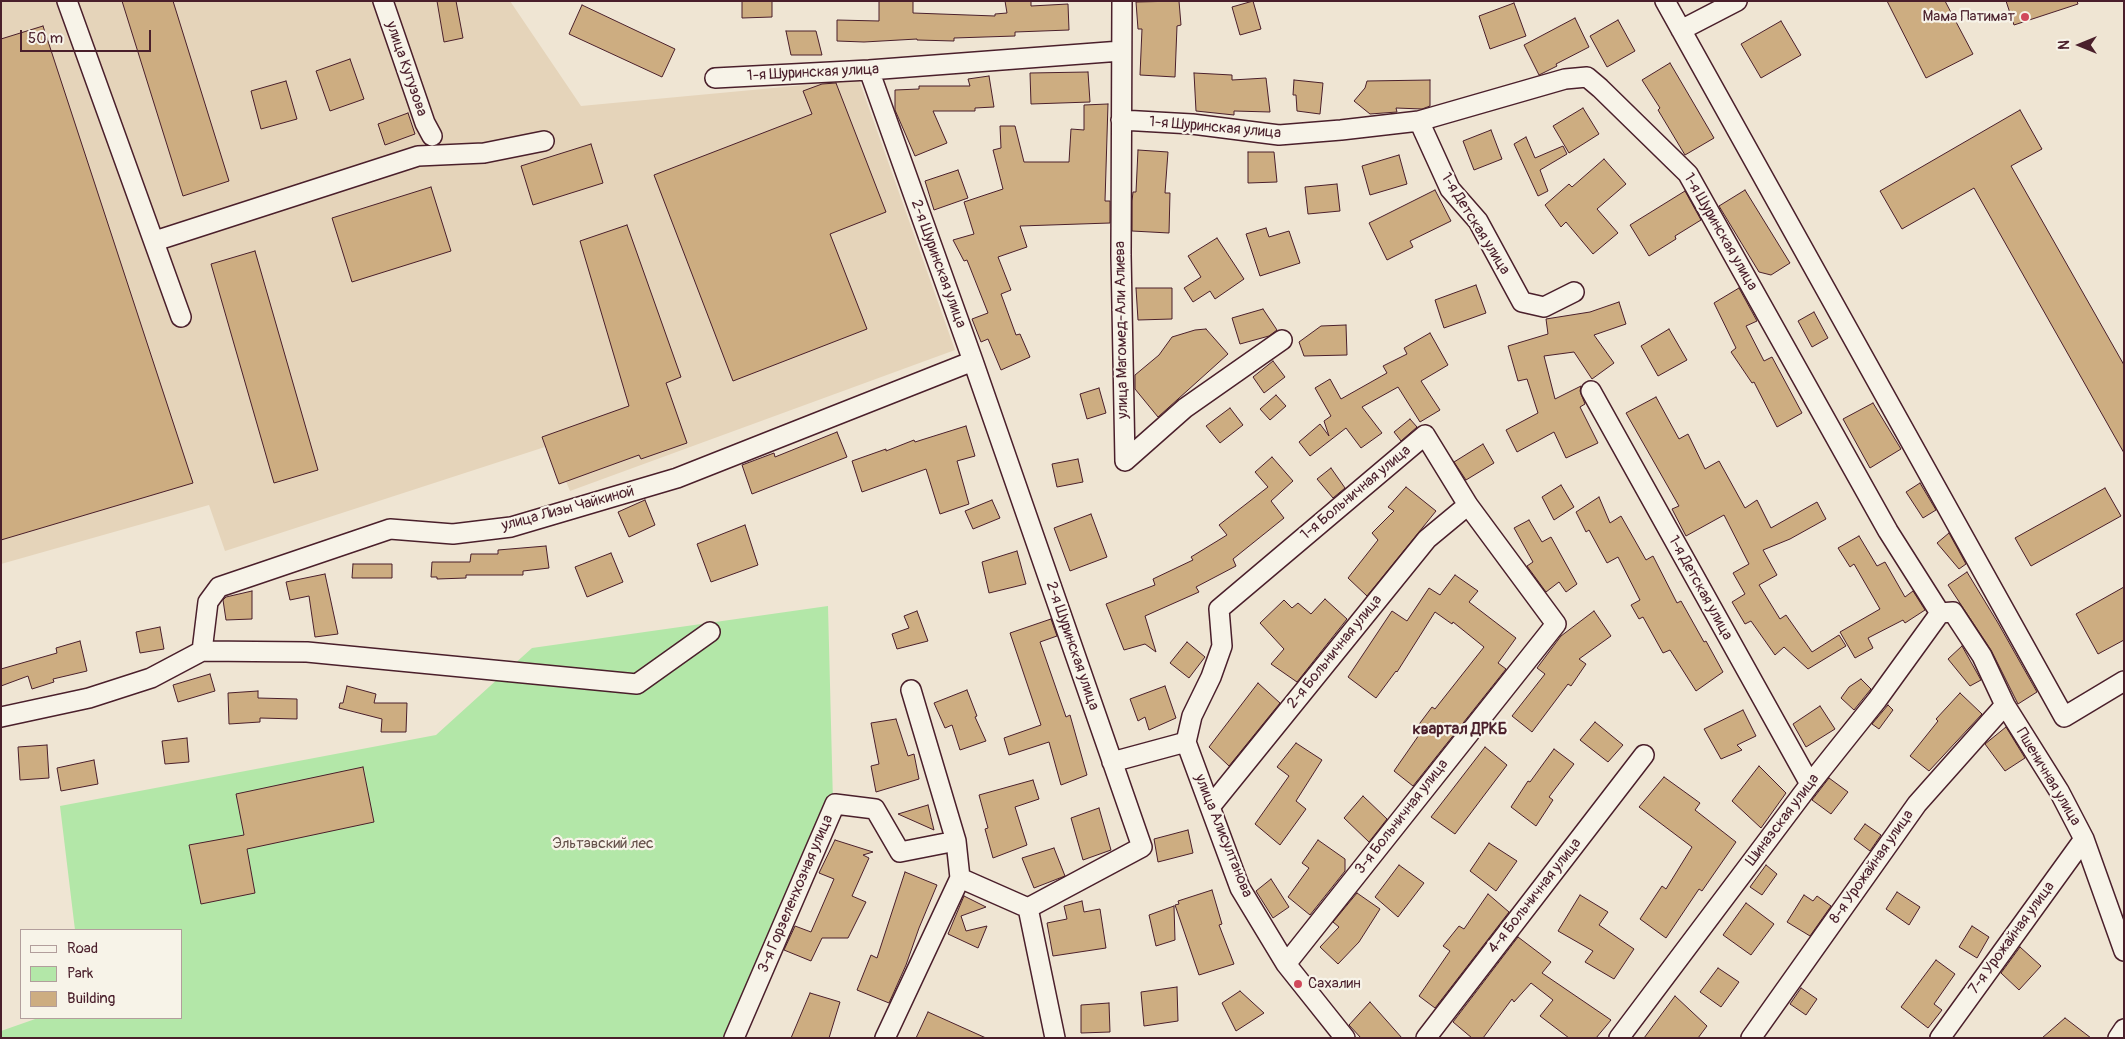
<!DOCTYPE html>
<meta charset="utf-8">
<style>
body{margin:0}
#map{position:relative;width:2125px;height:1039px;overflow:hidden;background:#efe5d3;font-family:Pangolin,sans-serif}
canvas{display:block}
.frame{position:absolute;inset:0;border:2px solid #4a1f2b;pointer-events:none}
.legend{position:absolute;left:20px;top:929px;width:162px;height:90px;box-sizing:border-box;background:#f7f3e8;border:1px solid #b29e9c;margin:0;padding:6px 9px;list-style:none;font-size:15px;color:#4a1f2b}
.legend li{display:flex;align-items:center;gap:10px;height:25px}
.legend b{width:25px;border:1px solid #b29e9c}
.north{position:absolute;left:2055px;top:20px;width:50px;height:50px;-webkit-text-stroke:4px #f7f3e8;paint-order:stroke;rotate:270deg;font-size:14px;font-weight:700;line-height:20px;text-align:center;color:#4a1f2b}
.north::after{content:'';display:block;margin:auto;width:18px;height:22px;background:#4a1f2b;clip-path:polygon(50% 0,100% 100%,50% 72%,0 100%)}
.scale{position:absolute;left:20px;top:30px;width:131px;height:22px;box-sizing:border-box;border:2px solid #4a1f2b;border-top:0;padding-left:6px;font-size:15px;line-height:18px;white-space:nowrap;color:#4a1f2b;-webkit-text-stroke:4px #f7f3e8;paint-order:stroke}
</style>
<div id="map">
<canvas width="2125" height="1039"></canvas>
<div class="frame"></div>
<ul class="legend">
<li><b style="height:6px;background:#f7f3e8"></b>Road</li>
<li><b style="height:14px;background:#b3e7a8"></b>Park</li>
<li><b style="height:14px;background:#cdad81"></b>Building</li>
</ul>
<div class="north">N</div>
<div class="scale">50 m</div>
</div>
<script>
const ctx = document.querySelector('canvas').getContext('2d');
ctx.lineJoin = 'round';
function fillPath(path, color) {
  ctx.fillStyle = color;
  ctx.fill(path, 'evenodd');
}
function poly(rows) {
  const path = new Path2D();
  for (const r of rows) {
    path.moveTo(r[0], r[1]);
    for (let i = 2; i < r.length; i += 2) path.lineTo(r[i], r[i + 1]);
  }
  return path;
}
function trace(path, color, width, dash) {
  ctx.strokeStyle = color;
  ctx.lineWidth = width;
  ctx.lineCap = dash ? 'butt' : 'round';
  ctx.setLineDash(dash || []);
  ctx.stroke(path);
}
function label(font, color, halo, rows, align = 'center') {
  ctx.font = font + ' Pangolin,sans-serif';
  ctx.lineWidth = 4.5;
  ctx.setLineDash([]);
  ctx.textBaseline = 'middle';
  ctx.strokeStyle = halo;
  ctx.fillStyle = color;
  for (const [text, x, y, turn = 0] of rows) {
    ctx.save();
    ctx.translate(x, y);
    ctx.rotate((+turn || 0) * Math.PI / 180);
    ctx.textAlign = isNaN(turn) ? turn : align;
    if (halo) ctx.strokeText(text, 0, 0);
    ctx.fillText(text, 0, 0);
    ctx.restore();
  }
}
const built = poly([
 [1,1,510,1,581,106,859,80,955,350,570,491,551,445,225,551,209,505,1,564]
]);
const green = poly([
 [828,606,833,803,731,1038,1,1038,1,1031,38,1018,181,1018,181,930,75,930,60,806,436,735,532,648]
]);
const building = poly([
 [122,1,173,1,229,181,183,196,122,1],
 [437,1,456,1,463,38,444,42,437,1],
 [742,1,772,1,772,17,742,18,742,1],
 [879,1,913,1,913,13,995,16,995,14,1007,13,1005,1,1031,1,1031,6,1068,4,1069,30,1015,32,1015,36,954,38,954,41,917,40,917,39,864,42,837,41,837,20,879,21,879,1],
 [1179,1,1181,25,1177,26,1175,77,1140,75,1142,29,1138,29,1136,2,1179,1],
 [1253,1,1261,29,1240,35,1232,7,1253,1],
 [1887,1,1945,1,1973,54,1926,78,1887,1],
 [2006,1,2077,1,2078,4,2014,25,2006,1],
 [1514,3,1526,36,1490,49,1479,16,1514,3],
 [582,5,675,49,662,77,569,34,582,5],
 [1575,18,1589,47,1556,64,1557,66,1539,75,1524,45,1575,18],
 [1618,20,1635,51,1607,67,1590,36,1618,20],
 [1781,21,1801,55,1761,78,1741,44,1781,21],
 [43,26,193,483,1,540,1,39,43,26],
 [786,31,816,31,822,55,791,55,786,31],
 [350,59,364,99,330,111,316,71,350,59],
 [1670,63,1714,138,1685,155,1658,110,1660,108,1642,80,1670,63],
 [1088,72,1090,102,1031,104,1030,73,1088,72],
 [1194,73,1232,75,1232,80,1266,78,1270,112,1234,111,1234,115,1196,111,1194,73],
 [989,76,994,107,975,108,975,111,933,111,947,143,915,156,895,110,895,90,919,89,919,86,970,86,968,79,989,76],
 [1294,80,1323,83,1320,114,1297,111,1296,95,1293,95,1294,80],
 [1430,80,1430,106,1422,109,1396,108,1397,112,1370,114,1354,101,1365,88,1367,81,1430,80],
 [286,81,297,119,261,129,251,91,286,81],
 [836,83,886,212,830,234,867,329,733,381,654,175,812,114,803,91,822,84,836,83],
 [1108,104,1105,201,1110,201,1110,223,1020,226,1027,247,998,257,1011,290,1001,294,1016,335,1020,334,1030,357,1001,370,988,339,981,342,972,319,988,313,967,260,964,261,953,240,974,234,964,202,1003,189,993,150,1001,148,1000,126,1015,126,1024,162,1069,162,1071,129,1084,130,1084,105,1108,104],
 [1583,108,1599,134,1569,153,1553,126,1583,108],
 [2020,110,2042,149,2011,166,2124,365,2124,453,1974,188,1902,229,1880,191,2020,110],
 [408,113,415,134,385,145,378,124,408,113],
 [1491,130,1502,159,1474,170,1463,141,1491,130],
 [1526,137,1535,158,1563,146,1567,154,1540,170,1548,191,1538,196,1514,144,1526,137],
 [591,144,603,183,533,205,521,166,591,144],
 [1138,150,1168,152,1165,193,1170,193,1169,233,1132,231,1132,201,1133,192,1136,192,1138,150],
 [1248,152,1274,152,1277,182,1248,183,1248,152],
 [1399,155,1407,184,1370,195,1362,166,1399,155],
 [1604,159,1626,184,1597,209,1618,233,1593,254,1566,222,1561,227,1545,205,1569,184,1572,187,1604,159],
 [958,170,968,198,934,210,925,181,958,170],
 [1337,184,1340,211,1308,214,1305,187,1337,184],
 [431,187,451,251,352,282,332,218,431,187],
 [1435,190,1451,221,1410,241,1413,247,1387,260,1369,223,1435,190],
 [1745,190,1790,263,1771,275,1759,272,1719,206,1745,190],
 [1685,191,1701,220,1675,236,1676,239,1649,256,1630,225,1685,191],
 [627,225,681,377,666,383,687,443,641,459,639,455,559,484,542,437,629,406,580,241,627,225],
 [1266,228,1269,237,1289,231,1300,263,1260,276,1246,234,1266,228],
 [1217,238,1244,279,1215,299,1210,291,1193,302,1184,288,1201,277,1188,256,1217,238],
 [255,251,318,470,274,483,211,264,255,251],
 [1476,285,1486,313,1444,328,1435,300,1476,285],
 [1136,288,1172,288,1172,319,1138,320,1136,288],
 [1739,288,1757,321,1746,326,1764,361,1772,357,1802,413,1777,427,1754,382,1752,383,1731,352,1736,348,1714,303,1739,288],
 [1619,302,1626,324,1594,335,1614,363,1592,379,1574,352,1544,356,1555,399,1581,386,1580,391,1585,404,1580,407,1598,443,1566,458,1554,432,1517,452,1506,430,1538,413,1527,379,1518,381,1508,346,1548,334,1546,319,1590,312,1619,302],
 [1263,309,1277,330,1269,336,1240,344,1232,318,1263,309],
 [1814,312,1828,338,1812,347,1798,321,1814,312],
 [1346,325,1347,355,1304,356,1299,342,1321,326,1346,325],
 [1206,329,1228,354,1158,417,1135,389,1135,375,1159,355,1172,337,1195,330,1206,329],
 [1669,329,1687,360,1658,376,1641,346,1669,329],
 [1430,333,1448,365,1421,381,1440,410,1420,422,1398,387,1362,407,1382,433,1361,448,1346,428,1310,456,1299,442,1320,424,1329,436,1324,421,1331,416,1315,388,1330,379,1341,399,1387,373,1383,366,1407,354,1404,348,1430,333],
 [1273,361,1285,377,1264,393,1253,377,1273,361],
 [1099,388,1106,413,1087,419,1080,394,1099,388],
 [1276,395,1286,406,1270,420,1260,409,1276,395],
 [1656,397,1679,439,1688,434,1705,469,1719,461,1745,508,1757,500,1771,528,1817,502,1826,519,1790,539,1763,550,1777,575,1759,585,1780,619,1786,615,1812,652,1839,635,1846,646,1808,669,1784,647,1775,655,1751,621,1745,624,1732,602,1745,594,1733,573,1749,564,1724,515,1686,536,1672,509,1679,506,1626,413,1656,397],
 [1873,403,1901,449,1870,468,1843,419,1873,403],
 [1230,408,1243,425,1220,443,1206,426,1230,408],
 [1410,419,1417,427,1401,441,1394,432,1410,419],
 [966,426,975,456,957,461,969,504,940,514,926,469,862,492,852,461,886,449,886,451,914,440,915,442,966,426],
 [837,432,847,457,752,494,742,465,774,453,775,457,837,432],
 [1483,444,1494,463,1466,480,1454,462,1483,444],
 [1272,457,1293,481,1271,501,1284,518,1233,559,1236,566,1196,587,1199,592,1145,616,1156,652,1145,644,1124,650,1106,604,1155,585,1153,579,1193,560,1191,557,1227,535,1219,525,1268,487,1255,472,1272,457],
 [1078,459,1083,482,1057,487,1052,464,1078,459],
 [1331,468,1345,488,1333,498,1317,479,1331,468],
 [1920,483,1936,510,1923,518,1906,492,1920,483],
 [1561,485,1574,507,1554,520,1542,497,1561,485],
 [1406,487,1436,511,1367,596,1348,578,1378,540,1372,533,1394,511,1388,507,1406,487],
 [2105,488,2121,516,2031,566,2015,538,2105,488],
 [1599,497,1610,523,1621,516,1646,560,1653,556,1677,603,1681,601,1704,642,1706,641,1723,672,1696,691,1670,650,1663,653,1643,617,1639,619,1631,605,1640,600,1618,557,1607,563,1589,530,1586,532,1576,512,1599,497],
 [645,500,655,525,629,537,618,512,645,500],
 [992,500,1000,518,973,529,965,511,992,500],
 [1091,514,1107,557,1070,571,1054,528,1091,514],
 [1529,520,1542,542,1551,537,1577,584,1566,592,1559,582,1546,592,1527,566,1533,562,1514,528,1529,520],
 [745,525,758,565,711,582,697,544,745,525],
 [1949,533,1966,564,1959,569,1937,543,1949,533],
 [1859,536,1877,566,1885,562,1905,597,1913,591,1925,610,1905,623,1903,620,1868,638,1873,648,1855,658,1840,632,1880,609,1854,564,1850,567,1838,548,1859,536],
 [546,546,549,568,523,571,523,575,466,575,466,578,437,579,437,577,431,577,432,562,470,562,471,554,498,554,498,550,546,546],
 [1017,551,1026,584,989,593,982,562,1017,551],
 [611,553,623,582,587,597,575,567,611,553],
 [353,564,392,564,392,578,352,578,353,564],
 [1967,572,1998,623,2037,692,2018,704,1991,650,1948,585,1967,572],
 [325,574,338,634,315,637,309,596,290,600,286,582,325,574],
 [1455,575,1478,591,1469,602,1516,638,1498,663,1506,669,1413,786,1394,771,1419,735,1414,731,1432,707,1435,709,1484,647,1453,622,1452,624,1435,612,1397,672,1396,671,1376,698,1348,677,1392,611,1407,621,1429,588,1440,595,1455,575],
 [2124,587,2124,640,2098,654,2076,614,2124,587],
 [252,591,252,619,226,620,223,600,226,597,252,591],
 [1325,599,1347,619,1297,682,1271,664,1284,649,1260,623,1284,600,1292,608,1298,603,1311,614,1325,599],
 [917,611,928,641,897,649,892,634,909,628,904,616,917,611],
 [1594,611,1611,636,1579,659,1586,664,1571,686,1568,684,1532,732,1512,716,1545,674,1537,668,1561,636,1594,611],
 [1051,619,1057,636,1040,642,1066,717,1070,715,1087,775,1061,785,1049,742,1009,755,1004,738,1041,725,1010,633,1051,619],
 [160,627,164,649,140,653,136,632,160,627],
 [80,641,87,671,53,679,54,682,32,689,28,676,1,686,1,669,57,653,56,648,80,641],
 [1187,642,1205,657,1189,678,1170,663,1187,642],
 [1962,646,1981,680,1970,686,1948,659,1962,646],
 [210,674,215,691,178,702,173,685,210,674],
 [1861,679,1871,689,1854,710,1841,698,1849,687,1861,679],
 [1258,683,1280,703,1229,766,1209,747,1258,683],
 [347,686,376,694,374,703,407,703,406,732,381,732,382,719,339,708,340,703,343,703,347,686],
 [1165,686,1176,718,1149,730,1145,717,1138,721,1130,699,1165,686],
 [967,690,977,716,975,717,986,741,960,750,952,725,945,728,934,703,967,690],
 [258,691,258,698,297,699,297,719,260,718,260,722,229,724,228,693,258,691],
 [1960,693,1982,714,1929,771,1910,756,1938,721,1936,719,1960,693],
 [1888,705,1893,710,1879,729,1872,724,1888,705],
 [1820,706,1835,729,1806,747,1793,724,1820,706],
 [1743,710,1756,736,1737,745,1742,750,1721,759,1704,729,1743,710],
 [896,719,908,756,914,754,919,779,876,792,871,766,879,764,871,723,896,719],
 [1595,722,1623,745,1608,762,1580,740,1595,722],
 [2006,727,2025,758,2005,771,1985,744,2006,727],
 [187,738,189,762,165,764,162,741,187,738],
 [1296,743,1322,760,1296,801,1306,809,1280,845,1255,824,1289,776,1277,767,1296,743],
 [47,745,49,778,20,780,18,747,47,745],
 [1485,747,1507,765,1455,834,1431,817,1485,747],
 [1554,749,1574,764,1549,797,1553,800,1536,826,1511,807,1528,781,1530,782,1554,749],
 [94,760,98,784,61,791,57,768,94,760],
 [1759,766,1786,793,1761,828,1732,801,1759,766],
 [363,767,374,822,247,849,255,893,201,904,189,845,244,835,236,794,363,767],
 [1664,777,1700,803,1695,810,1736,842,1702,891,1699,889,1666,938,1640,919,1662,886,1666,889,1692,847,1639,807,1664,777],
 [1829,778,1848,792,1831,814,1812,800,1829,778],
 [1033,780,1039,799,1015,807,1027,845,993,858,985,829,988,828,979,795,1033,780],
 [1363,796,1387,819,1369,842,1344,818,1363,796],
 [928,805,934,830,898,814,928,805],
 [1099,808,1111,850,1083,860,1071,818,1099,808],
 [1865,824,1881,835,1870,851,1854,839,1865,824],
 [1188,830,1193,853,1158,862,1154,839,1188,830],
 [835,840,873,852,863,855,869,858,852,896,866,902,848,938,822,938,811,961,784,950,795,926,811,932,834,879,819,873,835,840],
 [1318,840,1345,859,1345,871,1310,915,1288,897,1309,868,1302,863,1318,840],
 [1489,843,1517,861,1496,891,1470,871,1489,843],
 [1054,848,1065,876,1034,888,1022,858,1054,848],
 [1399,865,1424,883,1398,917,1375,897,1399,865],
 [1766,865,1777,874,1762,895,1750,887,1766,865],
 [905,872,937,885,919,928,906,965,889,1003,857,990,871,955,877,958,905,872],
 [1271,879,1289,907,1273,918,1256,891,1271,879],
 [1212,890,1222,924,1219,925,1234,964,1199,975,1175,905,1179,904,1178,901,1212,890],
 [1897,892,1920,907,1909,925,1886,909,1897,892],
 [1357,893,1380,909,1359,942,1338,964,1320,947,1339,927,1333,922,1357,893],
 [1488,894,1509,912,1435,1008,1419,996,1450,951,1443,946,1459,926,1464,929,1488,894],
 [1580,895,1608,912,1599,925,1634,949,1614,979,1585,962,1593,951,1558,931,1580,895],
 [1804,895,1813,901,1817,896,1831,906,1810,936,1787,922,1804,895],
 [964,896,986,907,961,916,966,931,987,926,978,948,948,934,964,896],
 [1082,901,1084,912,1100,909,1106,948,1053,956,1047,923,1067,919,1064,906,1082,901],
 [1746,903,1774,924,1751,955,1723,935,1746,903],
 [1174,906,1175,940,1156,946,1149,915,1174,906],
 [1972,926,1989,937,1977,958,1959,947,1972,926],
 [1518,937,1551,962,1542,973,1611,1020,1596,1038,1569,1038,1540,1016,1553,1000,1531,983,1514,1002,1512,999,1483,1038,1472,1038,1453,1022,1518,937],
 [2020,947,2041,966,2019,990,2001,973,2020,947],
 [1936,960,1955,974,1934,1004,1942,1010,1928,1028,1901,1007,1936,960],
 [1718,968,1739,982,1721,1007,1700,992,1718,968],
 [1177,987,1178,1021,1144,1026,1141,992,1177,987],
 [1801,988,1817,999,1806,1015,1790,1004,1801,988],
 [1240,991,1264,1013,1236,1031,1222,1003,1240,991],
 [810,993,840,1002,829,1038,791,1038,810,993],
 [1675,996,1707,1026,1698,1038,1644,1038,1675,996],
 [1370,1002,1402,1038,1361,1038,1349,1025,1370,1002],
 [1109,1003,1110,1032,1081,1033,1081,1005,1109,1003],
 [928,1012,986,1038,916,1038,928,1012],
 [2065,1018,2091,1038,2042,1038,2065,1018]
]);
const street = poly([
 [67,1,181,317],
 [383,1,425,123,432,136],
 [1122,1,1121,255,1125,461,1185,408,1282,340],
 [1665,1,2064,717,2124,681],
 [1681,30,1737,1],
 [869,70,973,361,1142,847,1028,908,960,878,956,841,911,690],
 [715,78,869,70,1121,51],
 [1121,120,1192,124,1279,135,1341,130,1419,121,1565,79,1587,77,1600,88,1688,174,1888,531,1940,613],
 [1419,121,1450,189,1478,221,1522,302,1544,307,1574,292],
 [155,241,418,156,484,153,544,141],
 [1591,391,1810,784],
 [202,651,307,652,637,684,710,632],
 [1,717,89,698,151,678,202,651,208,602,219,587,390,529,453,534,511,527,677,478,973,361],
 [1186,742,1192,716,1211,677,1222,646,1219,609,1425,435,1468,505,1556,624,1286,964],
 [1112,762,1186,742,1240,888,1286,964,1345,1038],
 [1210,807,1427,539,1468,505],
 [1028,908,1055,1038],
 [734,1038,835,804,875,809,900,852,956,841],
 [885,1038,960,878],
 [1426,1038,1644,755],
 [1619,1038,1810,784,1877,700,1940,613,1953,612,1982,656,2005,705,2059,791,2084,839,2124,951],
 [1751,1038,1917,804,2005,705],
 [1940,1038,2084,839],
 [2118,1038,2124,1029]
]);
const markers = [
 [2025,17,5,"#d1495b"],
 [1298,984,5,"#d1495b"]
];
const poiNames = [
 ["Мама Патимат",2015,17],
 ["Сахалин",1308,984,"left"]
];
const streetNames = [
 ["улица Кутузова",406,69,71],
 ["1-я Шуринская улица",813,73,-3],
 ["1-я Шуринская улица",1215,128,5],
 ["1-я Детская улица",1475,224,58],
 ["1-я Шуринская улица",1720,232,60],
 ["2-я Шуринская улица",938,264,70],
 ["улица Магомед-Али Алиева",1122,330,-91],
 ["1-я Больничная улица",1356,493,-40],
 ["улица Лизы Чайкиной",568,509,-15],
 ["1-я Детская улица",1700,588,61],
 ["2-я Шуринская улица",1072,646,71],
 ["2-я Больничная улица",1335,652,-51],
 ["Пшеничная улица",2048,777,59],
 ["3-я Больничная улица",1402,817,-52],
 ["Шиназская улица",1783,820,-53],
 ["улица Алисултанова",1223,836,68],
 ["8-я Урожайная улица",1872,867,-55],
 ["3-я Горзеленхозная улица",796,894,-67],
 ["4-я Больничная улица",1535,896,-52],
 ["7-я Урожайная улица",2012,938,-54]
];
const parkNames = [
 ["Эльтавский лес",603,844]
];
const neighbourhoodNames = [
 ["квартал ДРКБ",1460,730]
];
fillPath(built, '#e5d4ba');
fillPath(green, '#b3e7a8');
fillPath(building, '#cdad81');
trace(building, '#4a1f2b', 1);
trace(street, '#4a1f2b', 22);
trace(street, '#f7f3e8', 19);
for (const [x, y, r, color] of markers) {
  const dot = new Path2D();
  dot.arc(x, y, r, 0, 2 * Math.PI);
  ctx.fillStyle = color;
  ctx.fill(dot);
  trace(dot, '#f7f3e8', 2);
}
label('15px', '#4a1f2b', '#f7f3e8', poiNames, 'right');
label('15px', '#4a1f2b', '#f7f3e8', streetNames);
label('15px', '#64514a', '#f7f3e8', parkNames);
label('bold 16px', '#4a1f2b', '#f7f3e8', neighbourhoodNames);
</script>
